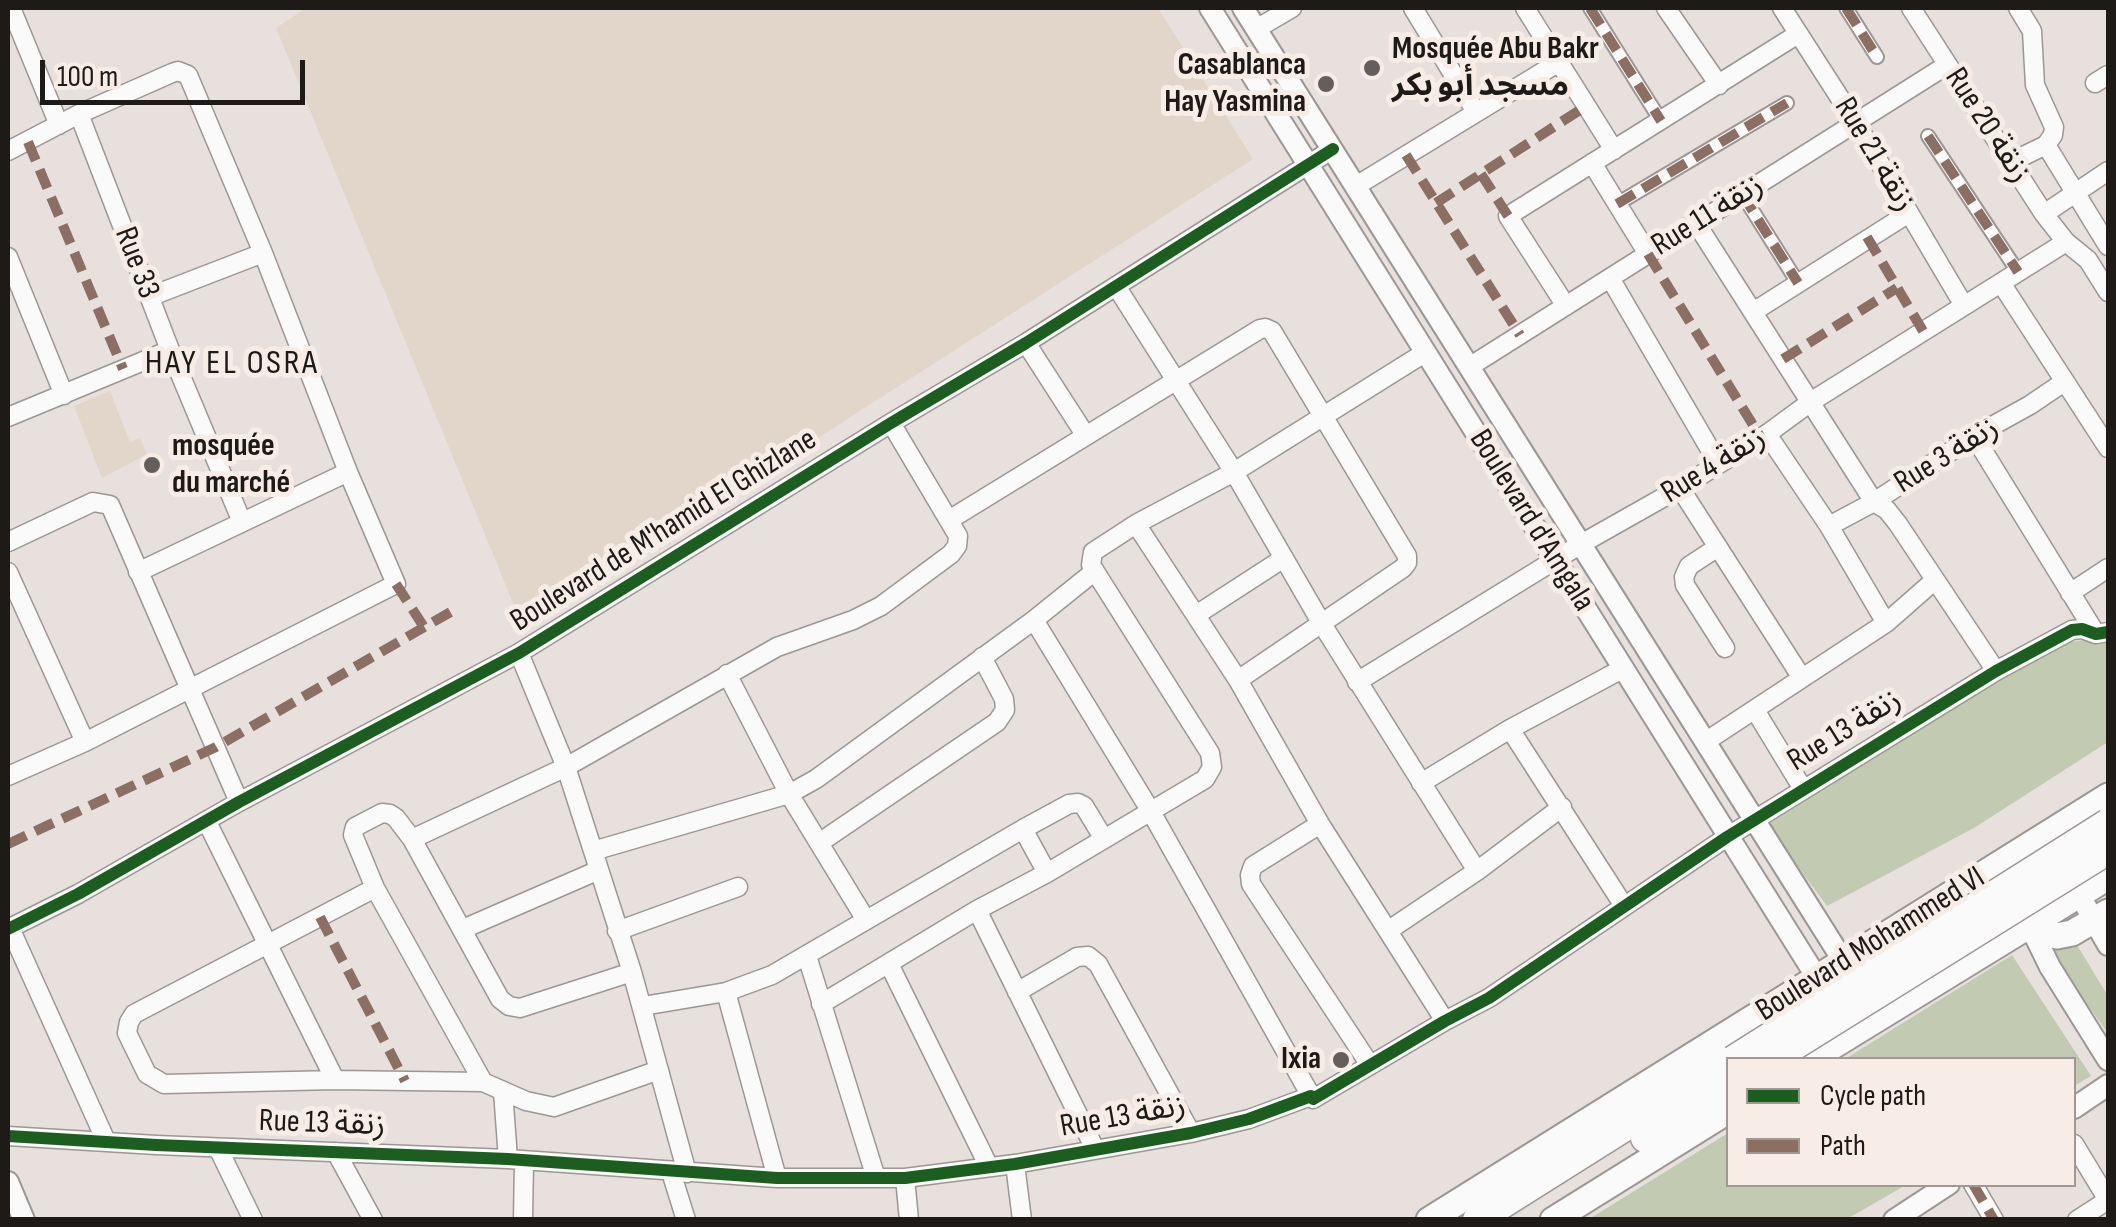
<!DOCTYPE html>
<meta charset="utf-8">
<style>
body{margin:0}
#map{position:relative;width:2116px;height:1227px;overflow:hidden;background:#e7e0dd;font-family:"Sofia Sans Condensed",sans-serif}
canvas{display:block}
.frame{position:absolute;inset:0;border:10px solid #1e1a18;pointer-events:none}
.legend{position:absolute;left:1726px;top:1057px;width:350px;height:130px;box-sizing:border-box;background:#f8ece6;border:2px solid #a19894;margin:0;padding:12px 18px;list-style:none;font-size:30px;color:#1e1a18}
.legend li{display:flex;align-items:center;gap:20px;height:50px}
.legend b{width:50px;border:2px solid #a19894}
.scale{position:absolute;left:40px;top:60px;width:265px;height:45px;box-sizing:border-box;border:5px solid #1e1a18;border-top:0;padding-left:12px;font-size:30px;line-height:35px;white-space:nowrap;color:#1e1a18;-webkit-text-stroke:8px #f8ece6;paint-order:stroke}
</style>
<div id="map">
<canvas width="2116" height="1227"></canvas>
<div class="frame"></div>
<ul class="legend">
<li><b style="height:12px;background:#1b5e20"></b>Cycle path</li>
<li><b style="height:12px;background:#8d6e63"></b>Path</li>
</ul>
<div class="scale">100 m</div>
</div>
<script>
const ctx = document.querySelector('canvas').getContext('2d');
ctx.lineJoin = 'round';
function fillPath(path, color) {
  ctx.fillStyle = color;
  ctx.fill(path, 'evenodd');
}
function poly(rows) {
  const path = new Path2D();
  for (const r of rows) {
    path.moveTo(r[0], r[1]);
    for (let i = 2; i < r.length; i += 2) path.lineTo(r[i], r[i + 1]);
  }
  return path;
}
function trace(path, color, width, dash) {
  ctx.strokeStyle = color;
  ctx.lineWidth = width;
  ctx.lineCap = dash ? 'butt' : 'round';
  ctx.setLineDash(dash || []);
  ctx.stroke(path);
}
function label(font, color, halo, rows, align = 'center') {
  ctx.font = font + ' "Sofia Sans Condensed","Noto Sans Arabic",sans-serif';
  ctx.lineWidth = 10;
  ctx.setLineDash([]);
  ctx.textBaseline = 'middle';
  ctx.strokeStyle = halo;
  ctx.fillStyle = color;
  for (const [text, x, y, turn = 0] of rows) {
    ctx.save();
    ctx.translate(x, y);
    ctx.rotate((+turn || 0) * Math.PI / 180);
    ctx.textAlign = isNaN(turn) ? turn : align;
    if (halo) ctx.strokeText(text, 0, 0);
    ctx.fillText(text, 0, 0);
    ctx.restore();
  }
}
const commercial = poly([
 [306,8,1158,8,1253,159,523,627,276,28],
 [110,391,130,442,140,438,147,454,102,478,74,406]
]);
const green = poly([
 [2108,637,2108,742,1974,828,1827,906,1767,825,2001,678,2063,643],
 [2072,943,2077,945,2108,996,2108,1033,2055,960,2054,950,2058,944],
 [2012,955,2091,1076,2074,1086,2074,1060,1845,1059],
 [1728,1133,1728,1184,1906,1185,1847,1219,1589,1219]
]);
const pedestrian = poly([
 [1590,8,1661,121],
 [1846,8,1877,57],
 [1928,136,2018,272],
 [1742,194,1798,283],
 [1617,204,1787,103]
]);
const minor = poly([
 [11,8,59,125],
 [1413,8,1476,112],
 [1525,8,1614,150],
 [1666,8,1719,85],
 [1782,8,1856,123,1963,304],
 [1911,8,2044,214,2066,242,2088,260,2108,292],
 [1256,29,1292,8],
 [2095,83,2108,75],
 [79,114,170,350,242,522],
 [2046,145,2108,246],
 [8,151,79,114,172,73,178,71,188,75,263,253,348,472,396,584,85,742,8,776],
 [2011,162,2046,145,2053,135,2054,127,2035,85,2032,31,2018,8],
 [1592,163,1648,254],
 [1356,186,1559,62],
 [2044,214,2108,171],
 [1696,223,1874,502,1887,510,1898,524,1996,671],
 [8,257,64,395],
 [1610,278,1718,463],
 [2001,283,2108,448],
 [1116,286,1234,472,1322,624,1477,871],
 [149,297,263,253],
 [1566,306,1508,216,1798,34],
 [1753,312,1909,213],
 [1026,343,1086,436],
 [1469,367,1947,65],
 [8,417,170,350],
 [1767,434,1829,526,1886,623],
 [1974,436,2096,634],
 [1680,488,1802,678],
 [949,520,1260,329,1265,328,1272,331,1407,556,1407,563,1403,568,1238,680],
 [1136,524,1238,680,1320,824,1445,1021],
 [1829,526,1874,502,1974,436,2030,405,2064,382],
 [8,542,93,502,110,505,239,802],
 [1718,547,1689,566,1684,577,1685,585,1725,648],
 [8,572,85,742],
 [138,572,348,472],
 [2070,593,2108,568],
 [1196,615,1284,558],
 [1034,620,1150,810,1311,1096],
 [519,653,566,767,632,972,687,1173],
 [727,674,789,794,866,920],
 [1357,682,1581,544,1680,488,1767,434,1812,401,2066,242],
 [1755,710,1803,789],
 [1510,729,1624,906],
 [1705,742,1886,623,1935,580],
 [1421,783,1510,729,1624,668],
 [207,822,335,1080],
 [1320,824,1253,866,1250,875,1251,884,1370,1065],
 [1023,829,1047,873],
 [412,839,566,767,777,647,853,620,881,606,951,554,957,546,958,536,891,423],
 [819,843,997,722,1005,710,1004,699,982,657],
 [593,851,789,794,816,779,1034,620,1095,571],
 [375,888,134,1014,129,1022,127,1033,147,1074,164,1084,335,1080,483,1082,526,1101,554,1107,659,1070],
 [977,910,1095,1149],
 [10,928,106,1141],
 [8,929,78,894,239,802,519,653,891,423,1026,343,1333,149],
 [463,929,599,870],
 [1389,930,1477,871,1562,807],
 [617,931,738,887],
 [807,956,876,1178],
 [889,964,989,1167],
 [726,992,777,1178],
 [1017,992,1077,957,1088,956,1098,964,1191,1133],
 [821,1004,977,910,1047,873,1205,779,1212,767,1210,753,1091,565,1093,552,1136,524,1234,472,1426,352],
 [643,1006,726,992,772,975,1023,829,1069,804,1078,803,1084,806,1104,839],
 [483,1082,375,888,353,835,355,827,382,813,390,814,396,818,412,839,500,999,509,1006,520,1008,632,972],
 [503,1091,508,1159],
 [8,1136,156,1145,508,1159,777,1178,905,1178,1015,1164,1191,1133,1249,1119,1311,1096,1313,1099,1445,1021,1489,998,1727,837,1996,671,2072,630,2082,629,2096,634,2108,632],
 [2074,1144,2108,1200,2077,1220],
 [218,1148,253,1220],
 [336,1152,373,1220],
 [1015,1164,1022,1220],
 [671,1172,686,1220],
 [905,1178,909,1220],
 [1973,1184,1994,1220],
 [523,1220,524,1161]
]);
const tertiary = poly([
 [1210,8,1824,989],
 [1243,8,1849,970],
 [2072,882,2108,945],
 [2029,924,2050,967,2108,1060],
 [2074,1108,2108,1085],
 [8,1182,24,1220],
 [1894,1220,1949,1184]
]);
const primary = poly([
 [2030,925,2038,932,2057,936,2072,933,2108,912],
 [1810,1060,2108,877],
 [1429,1220,2108,796],
 [1553,1220,1728,1111]
]);
const trunk = poly([
 [1645,1138,1728,1086],
 [1477,1220,1728,1062]
]);
const trunkBridge = poly([
 [1733,1060,2108,823],
 [1771,1060,2108,850]
]);
const quiet = poly([
 [1590,8,1661,121],
 [1846,8,1877,57],
 [1928,136,2018,272],
 [28,142,123,369],
 [1406,155,1520,335],
 [1481,174,1508,216],
 [1742,194,1798,283],
 [1436,203,1586,106],
 [1617,204,1787,103],
 [1867,237,1923,331],
 [1648,254,1761,438],
 [1783,359,1897,288],
 [396,584,424,627],
 [8,844,216,747,454,610],
 [320,917,405,1081],
 [1973,1184,1994,1220]
]);
const cycleway = poly([
 [8,929,78,894,239,802,519,653,891,423,1026,343,1333,149],
 [8,1136,156,1145,508,1159,777,1178,905,1178,1015,1164,1191,1133,1249,1119,1311,1096,1313,1099,1445,1021,1489,998,1727,837,1996,671,2072,630,2082,629,2096,634,2108,632]
]);
const markers = [
 [1372,68,10,"#645f5d"],
 [1326,84,10,"#645f5d"],
 [152,465,10,"#645f5d"],
 [1341,1060,10,"#645f5d"]
];
const poiNames = [
 ["Mosquée Abu Bakr",1392,50],
 ["مسجد أبو بكر",1392,87],
 ["Casablanca",1306,66,"right"],
 ["Hay Yasmina",1306,103,"right"],
 ["mosquée",172,447],
 ["du marché",172,484],
 ["Ixia",1321,1060,"right"]
];
const streetNames = [
 ["Rue 20 زنقة",1987,126,57],
 ["Rue 21 زنقة",1874,155,59],
 ["Rue 11 زنقة",1708,216,-32],
 ["Rue 33",136,263,69],
 ["Rue 3 زنقة",1947,456,-32],
 ["Rue 4 زنقة",1714,466,-32],
 ["Boulevard d'Amgala",1531,521,58],
 ["Boulevard de M'hamid El Ghizlane",664,531,-32],
 ["Rue 13 زنقة",1845,731,-32],
 ["Boulevard Mohammed VI",1871,945,-32],
 ["Rue 13 زنقة",1123,1117,-10],
 ["Rue 13 زنقة",322,1124,2]
];
const neighbourhoodNames = [
 ["HAY EL OSRA",232,364]
];
fillPath(commercial, '#e2d6cb');
fillPath(green, '#c2cbb2');
trace(pedestrian, '#9c9694', 16);
trace(minor, '#9c9694', 21);
trace(tertiary, '#9c9694', 24);
trace(primary, '#9c9694', 29);
trace(trunk, '#9c9694', 31);
trace(pedestrian, '#fbfafa', 12);
trace(minor, '#fbfafa', 18);
trace(tertiary, '#fbfafa', 20);
trace(primary, '#fbfafa', 25);
trace(trunk, '#fbfafa', 28);
trace(trunkBridge, '#9c9694', 31, []);
trace(trunkBridge, '#fbfafa', 28);
trace(quiet, '#8d6e63', 10, [20, 10]);
trace(cycleway, '#1b5e20', 12);
for (const [x, y, r, color] of markers) {
  const dot = new Path2D();
  dot.arc(x, y, r, 0, 2 * Math.PI);
  ctx.fillStyle = color;
  ctx.fill(dot);
  trace(dot, '#f8ece6', 4);
}
label('bold 32px', '#1e1a18', '#f8ece6', poiNames, 'left');
label('32px', '#1e1a18', '#f8ece6', streetNames);
ctx.letterSpacing = '2.5px';
label('35px', '#1e1a18', '#f8ece6', neighbourhoodNames);
ctx.letterSpacing = '0px';
</script>
